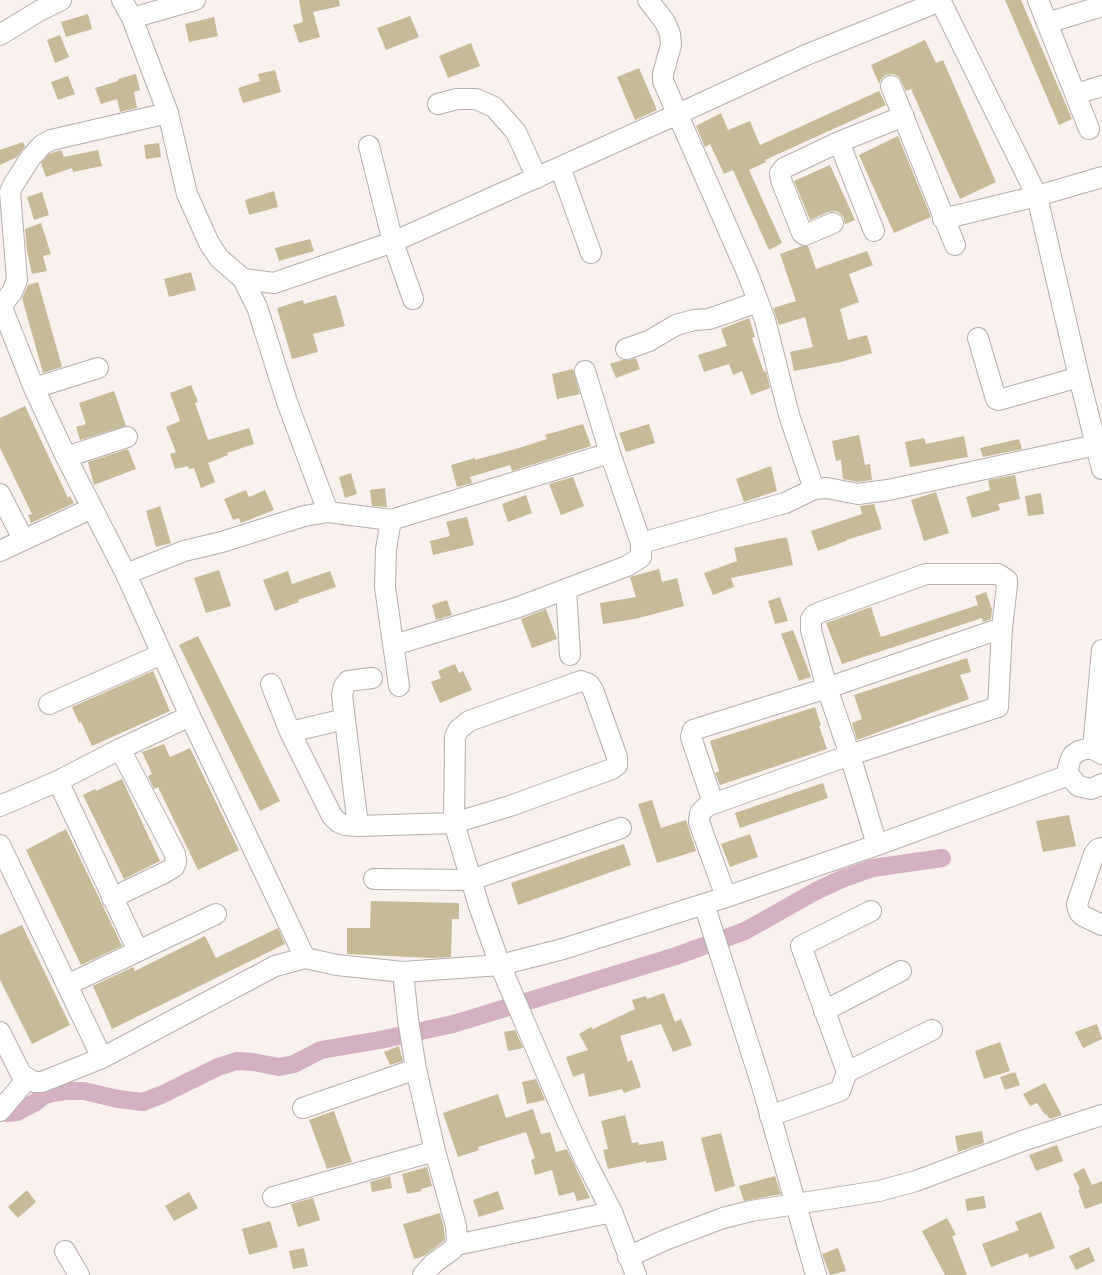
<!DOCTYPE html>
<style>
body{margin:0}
canvas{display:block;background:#f9f1ed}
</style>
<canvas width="1102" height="1275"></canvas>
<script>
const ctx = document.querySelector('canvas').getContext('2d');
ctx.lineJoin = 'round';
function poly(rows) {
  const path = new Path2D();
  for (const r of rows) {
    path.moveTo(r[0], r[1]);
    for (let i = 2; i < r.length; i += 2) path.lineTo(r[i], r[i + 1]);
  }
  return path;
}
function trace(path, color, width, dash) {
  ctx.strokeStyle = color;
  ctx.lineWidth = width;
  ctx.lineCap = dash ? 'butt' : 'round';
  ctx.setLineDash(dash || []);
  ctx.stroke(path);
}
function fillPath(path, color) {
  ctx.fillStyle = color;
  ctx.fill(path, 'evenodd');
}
const canal = poly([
 [0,1109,7,1113,17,1112,36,1102,43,1096,52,1093,65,1091,84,1091,118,1099,143,1102,161,1095,218,1067,237,1061,253,1062,279,1067,294,1064,321,1050,380,1040,453,1024,676,956,745,931,816,891,844,878,873,868,942,858]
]);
const building = poly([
 [299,0,339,0,340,6,313,12,320,37,299,43,293,25,303,22],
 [1005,0,1021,0,1072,119,1059,125],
 [88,14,92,29,66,37,61,22],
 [410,16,419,37,386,50,377,28],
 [214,17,218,36,189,42,185,24],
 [60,35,69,57,55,63,47,40],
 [925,40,936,63,943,60,996,182,960,199,911,89,906,91,899,77,893,74,886,75,882,78,879,84,871,65],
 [471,43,480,66,448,78,439,56],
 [639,68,657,110,635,120,617,77],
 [275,70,281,92,243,103,238,88,260,81,258,74],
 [136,74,140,90,134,92,137,108,120,112,117,99,101,104,95,88,118,81,118,79],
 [68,76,75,94,58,100,51,82],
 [879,91,886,105,765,160,766,162,749,170,782,243,769,250,733,170,724,174,710,144,705,147,696,126,721,113,728,130,750,121,760,145],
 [898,136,931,217,894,233,859,155],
 [23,142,25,146,17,157,0,165,0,150],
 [159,143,161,157,146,159,144,145],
 [61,150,64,157,98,150,102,166,73,172,72,168,46,177,41,163,49,154],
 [830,165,855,220,845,224,844,218,840,213,835,211,828,212,810,220,794,181],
 [274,191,278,207,249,215,245,200],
 [42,192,49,215,34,220,27,197],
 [41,223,51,254,43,256,47,271,32,274,27,251,25,229],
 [310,239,314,251,279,261,275,248],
 [802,246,808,246,816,269,867,251,873,265,849,274,859,302,840,309,848,340,867,335,872,353,841,362,794,371,790,352,813,347,805,317,779,325,773,308,796,301,780,254],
 [191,272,196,290,169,297,164,279],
 [38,282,62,367,43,373,22,298,28,285],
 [336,295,345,326,313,334,318,352,292,359,277,308,303,300,304,304],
 [749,318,755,337,752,338,764,372,766,371,770,388,751,395,742,371,733,375,729,364,704,372,698,355,727,346,721,329],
 [636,358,640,369,616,378,610,364,622,360,629,360],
 [573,369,580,394,557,399,552,374],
 [191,385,198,402,195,403,208,440,249,428,254,444,227,453,228,455,208,463,215,482,201,488,194,468,189,469,188,466,175,469,170,454,176,452,166,427,180,421,170,393],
 [114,391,126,426,80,440,76,427,86,424,79,403],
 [25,406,68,498,70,496,74,503,31,523,28,515,32,514,0,448,0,418],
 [583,424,591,446,512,471,510,465,470,477,472,483,457,487,451,465,475,458,475,460,519,448,547,439,545,435],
 [649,424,655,443,626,452,619,433],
 [859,435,865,465,870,464,872,480,858,482,843,479,841,460,836,461,832,441],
 [964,436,968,457,910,467,905,442,924,438,926,444],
 [1019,439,1022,449,983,457,980,448],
 [128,449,136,469,94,485,88,462],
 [771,466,777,491,744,502,736,479],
 [351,473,357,494,345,498,339,477],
 [1015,475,1020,499,998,504,1000,510,972,518,966,497,990,490,988,480],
 [573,477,584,506,561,515,549,484],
 [385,488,387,507,372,506,370,490],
 [246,490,249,497,265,490,274,510,241,523,239,518,233,520,224,499],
 [936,492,949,533,924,541,911,500],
 [1041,493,1044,514,1028,516,1025,496],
 [526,495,532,513,508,522,502,504],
 [874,504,882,529,846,540,846,541,818,551,811,531,862,514,860,506],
 [160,506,171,543,156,547,146,511],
 [467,517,474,545,433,555,430,541,450,536,446,522],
 [781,538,787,538,793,565,731,578,734,587,713,595,704,573,737,561,734,548],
 [659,569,662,582,677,578,684,606,635,619,603,624,600,603,636,597,630,577],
 [219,570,231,606,206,613,194,578],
 [288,571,292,584,330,571,336,587,298,600,299,602,275,611,263,580],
 [986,592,992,609,991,619,983,622,982,618,842,664,826,623,871,607,881,637,978,605,975,596],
 [780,597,788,621,775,624,768,601],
 [447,600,452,615,436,620,432,605],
 [546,609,557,639,532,648,521,619],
 [793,630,811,677,799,681,781,634],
 [198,636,280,801,260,811,179,645],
 [967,658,971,672,960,675,969,699,857,740,852,723,862,719,854,695],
 [455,664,459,673,463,671,472,690,440,703,431,682,441,678,438,671],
 [153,671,170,711,92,746,81,722,79,723,72,707],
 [815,707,821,726,819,726,827,749,720,785,715,773,719,771,710,741],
 [164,744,170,757,190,748,239,850,198,870,158,787,154,789,148,776,152,774,142,752],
 [122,779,160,861,124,879,83,795,95,789,96,791],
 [823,783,828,798,740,828,735,813],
 [652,800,661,828,686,820,696,851,657,863,638,804],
 [1069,815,1076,846,1043,852,1036,821],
 [66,829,122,946,81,965,26,850],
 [750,834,758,857,730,867,721,844],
 [624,844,631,865,518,905,511,883],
 [371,901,459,903,459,919,452,919,451,957,432,958,347,954,347,928,370,928],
 [22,925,70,1025,32,1044,0,980,0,935],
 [278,928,285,944,112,1029,93,986,133,967,135,971,205,936,216,958],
 [664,993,675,1022,681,1019,692,1045,673,1052,661,1024,620,1036,628,1062,632,1060,641,1087,624,1093,622,1089,589,1097,584,1073,573,1077,566,1057,588,1050,579,1034,591,1027,593,1029,635,1009,632,1000,646,996,647,999],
 [1097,1024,1102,1039,1083,1048,1075,1032],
 [515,1030,523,1048,508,1051,504,1032],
 [1000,1042,1010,1071,984,1079,975,1051],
 [399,1046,403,1061,390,1065,384,1052],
 [1015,1072,1020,1085,1005,1090,1000,1077],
 [536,1079,545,1100,527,1104,522,1082],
 [1045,1083,1062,1115,1050,1119,1046,1114,1045,1115,1037,1103,1030,1106,1023,1094],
 [498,1094,506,1118,533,1109,541,1134,550,1132,556,1152,567,1149,590,1198,577,1201,574,1192,559,1196,552,1170,535,1175,531,1160,535,1158,526,1132,478,1147,479,1150,458,1157,443,1113],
 [334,1111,352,1162,327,1169,309,1120],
 [625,1115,632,1143,638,1142,639,1145,663,1141,667,1160,646,1163,646,1161,608,1169,603,1150,608,1149,601,1121],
 [982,1131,984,1143,958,1152,955,1136],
 [721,1133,735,1186,715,1192,701,1138],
 [1057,1145,1063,1161,1036,1171,1029,1155],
 [427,1167,432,1186,421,1189,421,1191,407,1194,402,1174],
 [1084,1168,1092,1185,1102,1181,1102,1203,1085,1209,1078,1190,1080,1189,1073,1174],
 [390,1176,392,1188,372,1192,370,1182],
 [775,1176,781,1194,744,1201,739,1186],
 [27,1190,36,1202,18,1218,8,1207],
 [498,1191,504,1209,479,1217,473,1200],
 [189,1192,198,1208,174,1221,165,1206],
 [984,1196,986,1208,967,1211,965,1199],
 [313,1198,320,1220,298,1227,291,1204],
 [1041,1212,1055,1248,1029,1258,1028,1253,991,1267,982,1244,1019,1230,1015,1222],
 [440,1213,444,1228,445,1240,424,1256,414,1259,403,1224],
 [947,1218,956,1235,952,1236,967,1275,945,1275,922,1231],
 [270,1221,278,1247,249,1255,242,1229],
 [1089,1247,1095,1261,1076,1270,1069,1256],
 [304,1248,308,1266,293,1269,289,1251],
 [838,1248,846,1271,830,1275,822,1254]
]);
const minor = poly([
 [122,0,132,18,168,113,187,194,209,243,219,258,243,279,274,283,393,242,678,114,806,55,940,1],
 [648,0,665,22,670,34,671,45,663,74,663,81,749,277,765,320,789,415,814,489],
 [940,0,1037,196,1079,377,1102,469],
 [1038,0,1089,129],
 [132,18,195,0],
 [1047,23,1102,6],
 [0,35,39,11,61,0],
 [891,86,955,245],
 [1076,94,1102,86],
 [438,104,457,99,476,99,494,107,516,132,537,178],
 [839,142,874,231],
 [369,146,393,242,413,299],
 [560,167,591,253],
 [943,219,1037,196,1102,177],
 [833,223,805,235,802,233,781,180,780,173,784,168,839,142,904,116],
 [243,279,257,307,287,402,328,512],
 [0,306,3,310,34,388,66,457,126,574,190,716,305,958],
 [1,307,12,292,17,280,10,192,13,185,31,157,42,145,51,140,168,113],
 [978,338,996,399,999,400,1079,377],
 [626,349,649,341,676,325,694,320,709,319,758,302],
 [585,371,610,453],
 [34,388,98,368],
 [66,457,127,437],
 [0,494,23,539],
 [391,520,386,549,385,587,399,686],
 [0,551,92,508],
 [126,574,184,551,222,542,304,516,328,512,391,520,610,453,641,543],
 [566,589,570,655],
 [394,645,516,608,627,566,641,557,641,543,785,503,814,489,827,488,858,494,888,490,1096,445],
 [271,684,290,732,332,816,338,822,345,825,358,826,454,823,510,806,612,769,617,765,617,757,593,690,589,684,581,681,469,721,458,730,455,737,454,823,479,906,500,965,564,1114,585,1160,612,1212,636,1275],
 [49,704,162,654],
 [290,732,345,719],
 [1093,749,1102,650],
 [1102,754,1093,749,1086,749,1079,751,1073,755,1070,761,1068,768,1069,775,1078,786,1091,789,1102,784],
 [58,781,138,951],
 [713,803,691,737,693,730,827,688,1002,628],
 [0,806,58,781,120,749,190,716],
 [358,826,342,695,344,686,348,681,372,678],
 [0,845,102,1058],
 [1102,848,1098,849,1094,854,1077,904,1079,912,1083,916,1102,925],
 [374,879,471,880,621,828],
 [726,897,699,822,700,813,707,806,850,755,998,707,1002,628,1007,585,1007,580,998,574,926,574,821,612,814,615,811,619,811,630,827,688,850,755,877,845],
 [112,898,164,873,174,867,176,862,175,854,120,749],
 [704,904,762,1086,816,1275],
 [403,972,408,1019,416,1069,435,1151,456,1226,457,1239,456,1245,452,1250,434,1263,423,1275],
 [67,985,216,914],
 [824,1011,901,971],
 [0,1032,21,1074,34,1082,42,1082,102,1058,275,966,305,958,337,965,403,972,500,965,563,949,726,897,877,845,1069,775],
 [847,1072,801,946,871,911],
 [303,1108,416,1069],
 [0,1111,27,1079],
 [770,1116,840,1091,847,1072,932,1030],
 [273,1197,435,1151],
 [456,1245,612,1212],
 [65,1251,79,1275],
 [628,1257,665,1240,723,1218,751,1211,879,1191,916,1181,1025,1140,1102,1115]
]);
trace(canal, '#d5b0c3', 18);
fillPath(building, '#c7ba97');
trace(minor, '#b5aeaa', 22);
trace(minor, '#fff', 20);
</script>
